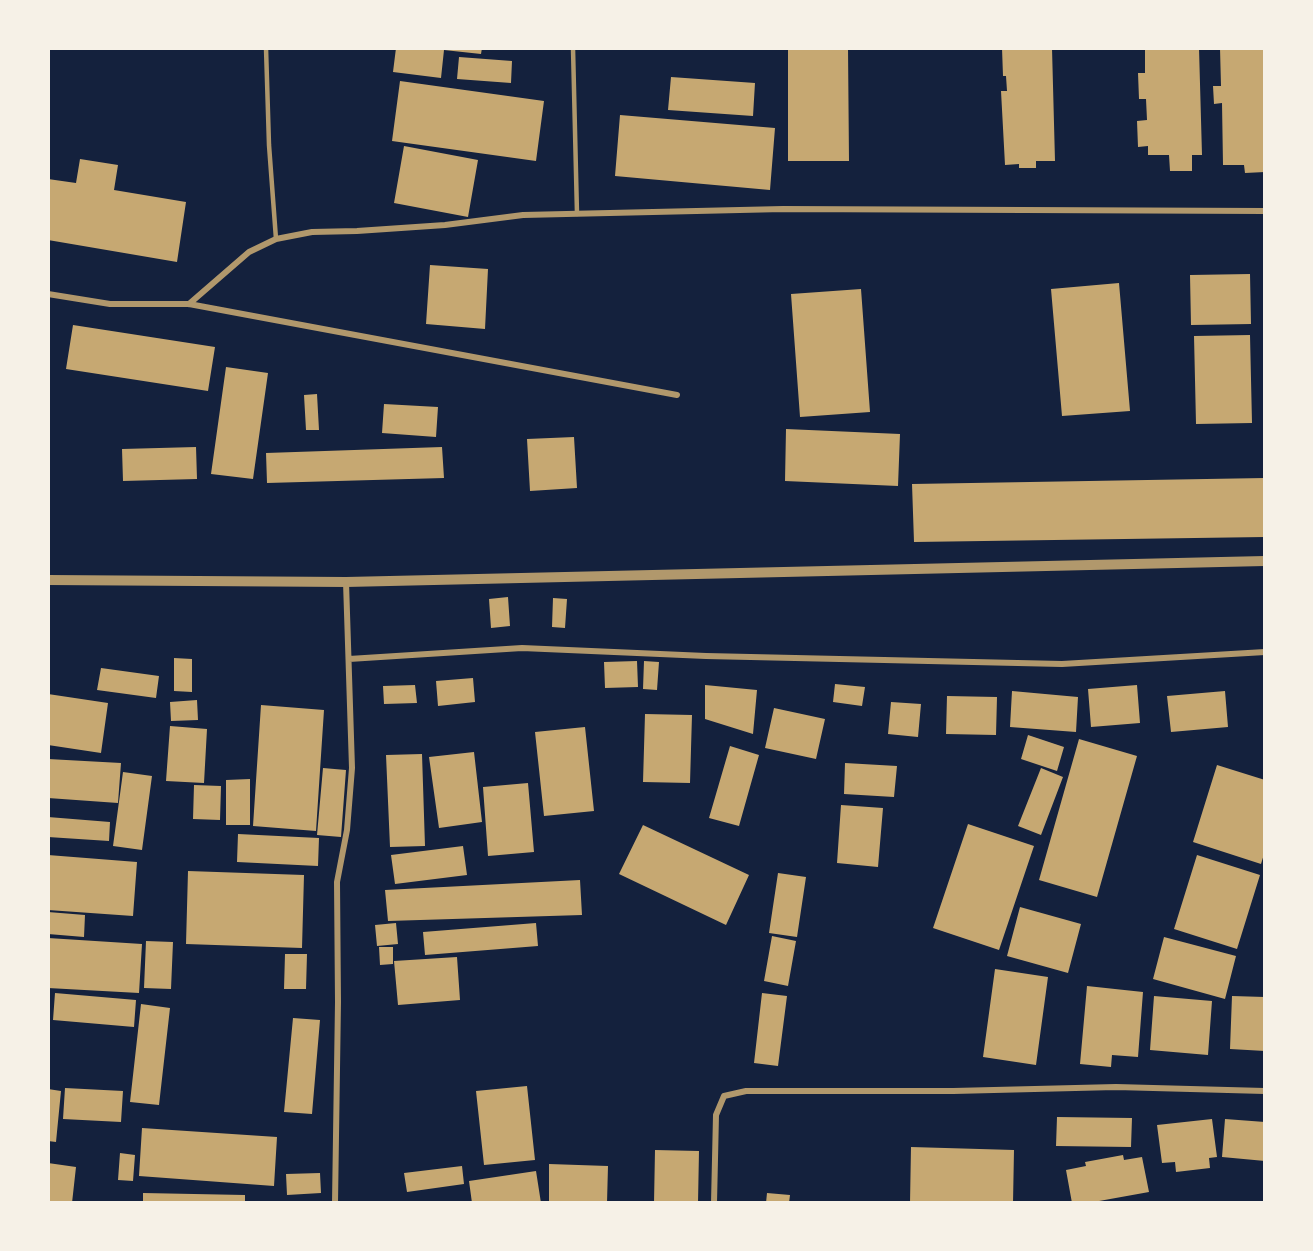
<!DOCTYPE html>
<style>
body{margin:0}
#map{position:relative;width:1313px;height:1251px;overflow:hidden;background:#14213d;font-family:"Noto Serif",serif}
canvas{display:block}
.frame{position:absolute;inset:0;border:50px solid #f6f1e7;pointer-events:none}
</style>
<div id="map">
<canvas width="1313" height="1251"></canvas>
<div class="frame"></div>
</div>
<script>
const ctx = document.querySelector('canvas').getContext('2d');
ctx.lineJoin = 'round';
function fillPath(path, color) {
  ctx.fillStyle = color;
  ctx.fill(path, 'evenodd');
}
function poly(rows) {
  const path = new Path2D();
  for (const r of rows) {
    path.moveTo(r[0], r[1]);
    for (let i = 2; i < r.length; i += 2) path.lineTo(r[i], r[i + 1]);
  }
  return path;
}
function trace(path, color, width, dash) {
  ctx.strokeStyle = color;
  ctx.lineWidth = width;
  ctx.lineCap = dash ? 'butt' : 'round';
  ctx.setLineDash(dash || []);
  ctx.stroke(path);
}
const building = poly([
 [396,48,482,48,481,54,444,50,441,78,393,72],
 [788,48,848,48,849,161,788,161],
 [1002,48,1052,48,1055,161,1036,161,1036,168,1019,168,1019,164,1005,165,1001,91,1007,91,1006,76,1003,76],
 [1145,48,1199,48,1202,155,1192,155,1192,171,1170,171,1169,155,1148,155,1148,146,1138,147,1137,121,1147,120,1146,99,1139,99,1138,73,1145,73],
 [1220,48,1265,48,1265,172,1245,173,1244,165,1223,165,1222,103,1214,104,1213,86,1221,86],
 [459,57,512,61,511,83,457,79],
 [671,77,755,83,753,116,668,110],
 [400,81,544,101,536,161,392,141],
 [620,115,775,128,770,190,615,176],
 [404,146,478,160,468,217,394,203],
 [80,159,118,165,114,190,186,202,177,262,48,240,48,179,76,183],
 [430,265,488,269,485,329,426,324],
 [1250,274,1251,324,1191,325,1190,275],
 [1119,283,1130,411,1062,416,1051,289],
 [861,289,870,412,800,417,791,294],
 [73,325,215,347,208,391,66,369],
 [1250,335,1252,423,1196,424,1194,336],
 [226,367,268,373,253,479,211,474],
 [317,394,319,430,306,430,304,395],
 [384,404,438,407,436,437,382,433],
 [786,429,900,434,898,486,785,481],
 [574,437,577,488,530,491,527,439],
 [196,447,197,479,123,481,122,449],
 [442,447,444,478,267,483,266,453],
 [1265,478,1265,537,914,542,912,484],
 [508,597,510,626,491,628,489,599],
 [553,598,567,599,565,628,552,627],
 [174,658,192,659,192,692,174,691],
 [637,661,638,687,605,688,604,662],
 [644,661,659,662,657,690,643,689],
 [101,668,159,676,156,698,97,690],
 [473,678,475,702,438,706,436,681],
 [835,684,865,687,862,706,833,702],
 [415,685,417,703,384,704,383,686],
 [705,685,757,690,753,734,705,719],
 [1137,685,1140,723,1091,727,1088,689],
 [1012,691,1078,697,1076,732,1010,727],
 [1225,691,1228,727,1171,732,1167,696],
 [48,694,108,703,101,753,48,745],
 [947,696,997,697,996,735,946,734],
 [197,700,198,720,171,721,170,702],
 [891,702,921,704,918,737,888,734],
 [261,705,324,710,316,831,253,826],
 [774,708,825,719,816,759,765,748],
 [645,714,692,715,690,783,643,782],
 [170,726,207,729,204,783,166,781],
 [585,727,594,811,544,816,535,732],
 [1028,735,1064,747,1057,771,1021,759],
 [1079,739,1137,756,1097,897,1039,880],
 [730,746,759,755,739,826,709,818],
 [474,752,482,822,439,828,429,757],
 [422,754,425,846,390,847,386,755],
 [48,759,121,763,118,803,48,798],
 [845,763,897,766,894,797,844,794],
 [1217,765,1265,780,1265,851,1261,864,1193,842],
 [323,768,346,770,341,837,317,835],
 [1041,768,1063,777,1041,835,1018,826],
 [123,772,152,776,142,850,113,846],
 [250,779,250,825,226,825,226,780],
 [528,783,534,852,488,856,483,787],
 [194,785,221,786,220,820,193,819],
 [841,805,883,808,878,867,837,863],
 [48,817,110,822,109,841,48,837],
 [968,824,1034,846,999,950,933,928],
 [643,825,749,875,726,925,619,874],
 [238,834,319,838,318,866,237,862],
 [463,846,467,875,395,884,391,855],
 [48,855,137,862,133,916,48,910],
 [1197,855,1260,875,1237,949,1174,929],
 [188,871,304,875,302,948,186,944],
 [778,873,806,877,797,937,769,933],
 [580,880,582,915,388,921,385,890],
 [1020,907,1081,924,1068,973,1007,956],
 [48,912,85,915,84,937,48,934],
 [396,923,398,944,377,946,375,925],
 [536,923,538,946,425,955,423,932],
 [772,936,796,941,788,986,764,981],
 [1164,937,1236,956,1225,999,1153,979],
 [48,938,142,944,139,993,48,988],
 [146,941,173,942,171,989,144,988],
 [379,947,393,947,393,964,380,965],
 [285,954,307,954,306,989,284,989],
 [457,957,460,1000,398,1005,394,961],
 [995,969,1048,977,1036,1065,983,1057],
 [1087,986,1143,992,1138,1057,1112,1055,1111,1067,1080,1064],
 [55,993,136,1000,134,1027,53,1020],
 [762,993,787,996,778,1066,754,1063],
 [1154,996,1212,1001,1208,1055,1150,1050],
 [1232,996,1265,997,1265,1051,1230,1049],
 [141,1004,170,1008,159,1105,130,1102],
 [293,1018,320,1020,312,1114,284,1112],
 [527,1086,535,1160,484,1165,476,1091],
 [65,1088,123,1091,121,1122,63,1119],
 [48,1089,61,1091,56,1142,48,1141],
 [1057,1117,1132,1118,1131,1147,1056,1146],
 [1212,1119,1217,1157,1209,1158,1210,1168,1176,1172,1175,1162,1162,1163,1157,1125],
 [1225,1119,1265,1122,1265,1161,1222,1157],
 [142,1128,277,1137,274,1186,139,1176],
 [911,1147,1014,1150,1013,1203,910,1203],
 [655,1150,699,1151,698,1203,654,1203],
 [120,1153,135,1155,133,1181,118,1180],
 [1123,1155,1124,1160,1142,1157,1149,1192,1088,1203,1072,1203,1066,1170,1086,1166,1085,1162],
 [48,1163,76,1167,72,1203,48,1203],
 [549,1164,608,1166,607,1203,549,1203],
 [462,1166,464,1184,407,1192,404,1173],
 [536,1171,541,1203,472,1203,469,1181],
 [320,1173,321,1193,287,1195,286,1174],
 [143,1193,245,1195,245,1203,143,1203],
 [767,1193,790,1195,789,1203,766,1203]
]);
const service = poly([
 [266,48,269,145,276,239],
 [573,48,577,214]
]);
const minor = poly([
 [48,294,110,304,189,304,677,395],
 [189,304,249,252,276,239,312,232,357,231,445,225,523,215,783,209,1265,211],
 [349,659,522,648,706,656,1062,664,1265,652],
 [335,1203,338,1002,337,882,347,830,352,768,346,582],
 [714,1203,716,1115,724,1096,746,1091,953,1091,1116,1087,1265,1091]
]);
const tertiary = poly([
 [48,580,346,582,1265,561]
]);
fillPath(building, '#c6a872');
trace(service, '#b1986c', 4.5);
trace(minor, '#b1986c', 6);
trace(tertiary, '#b1986c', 10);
</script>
